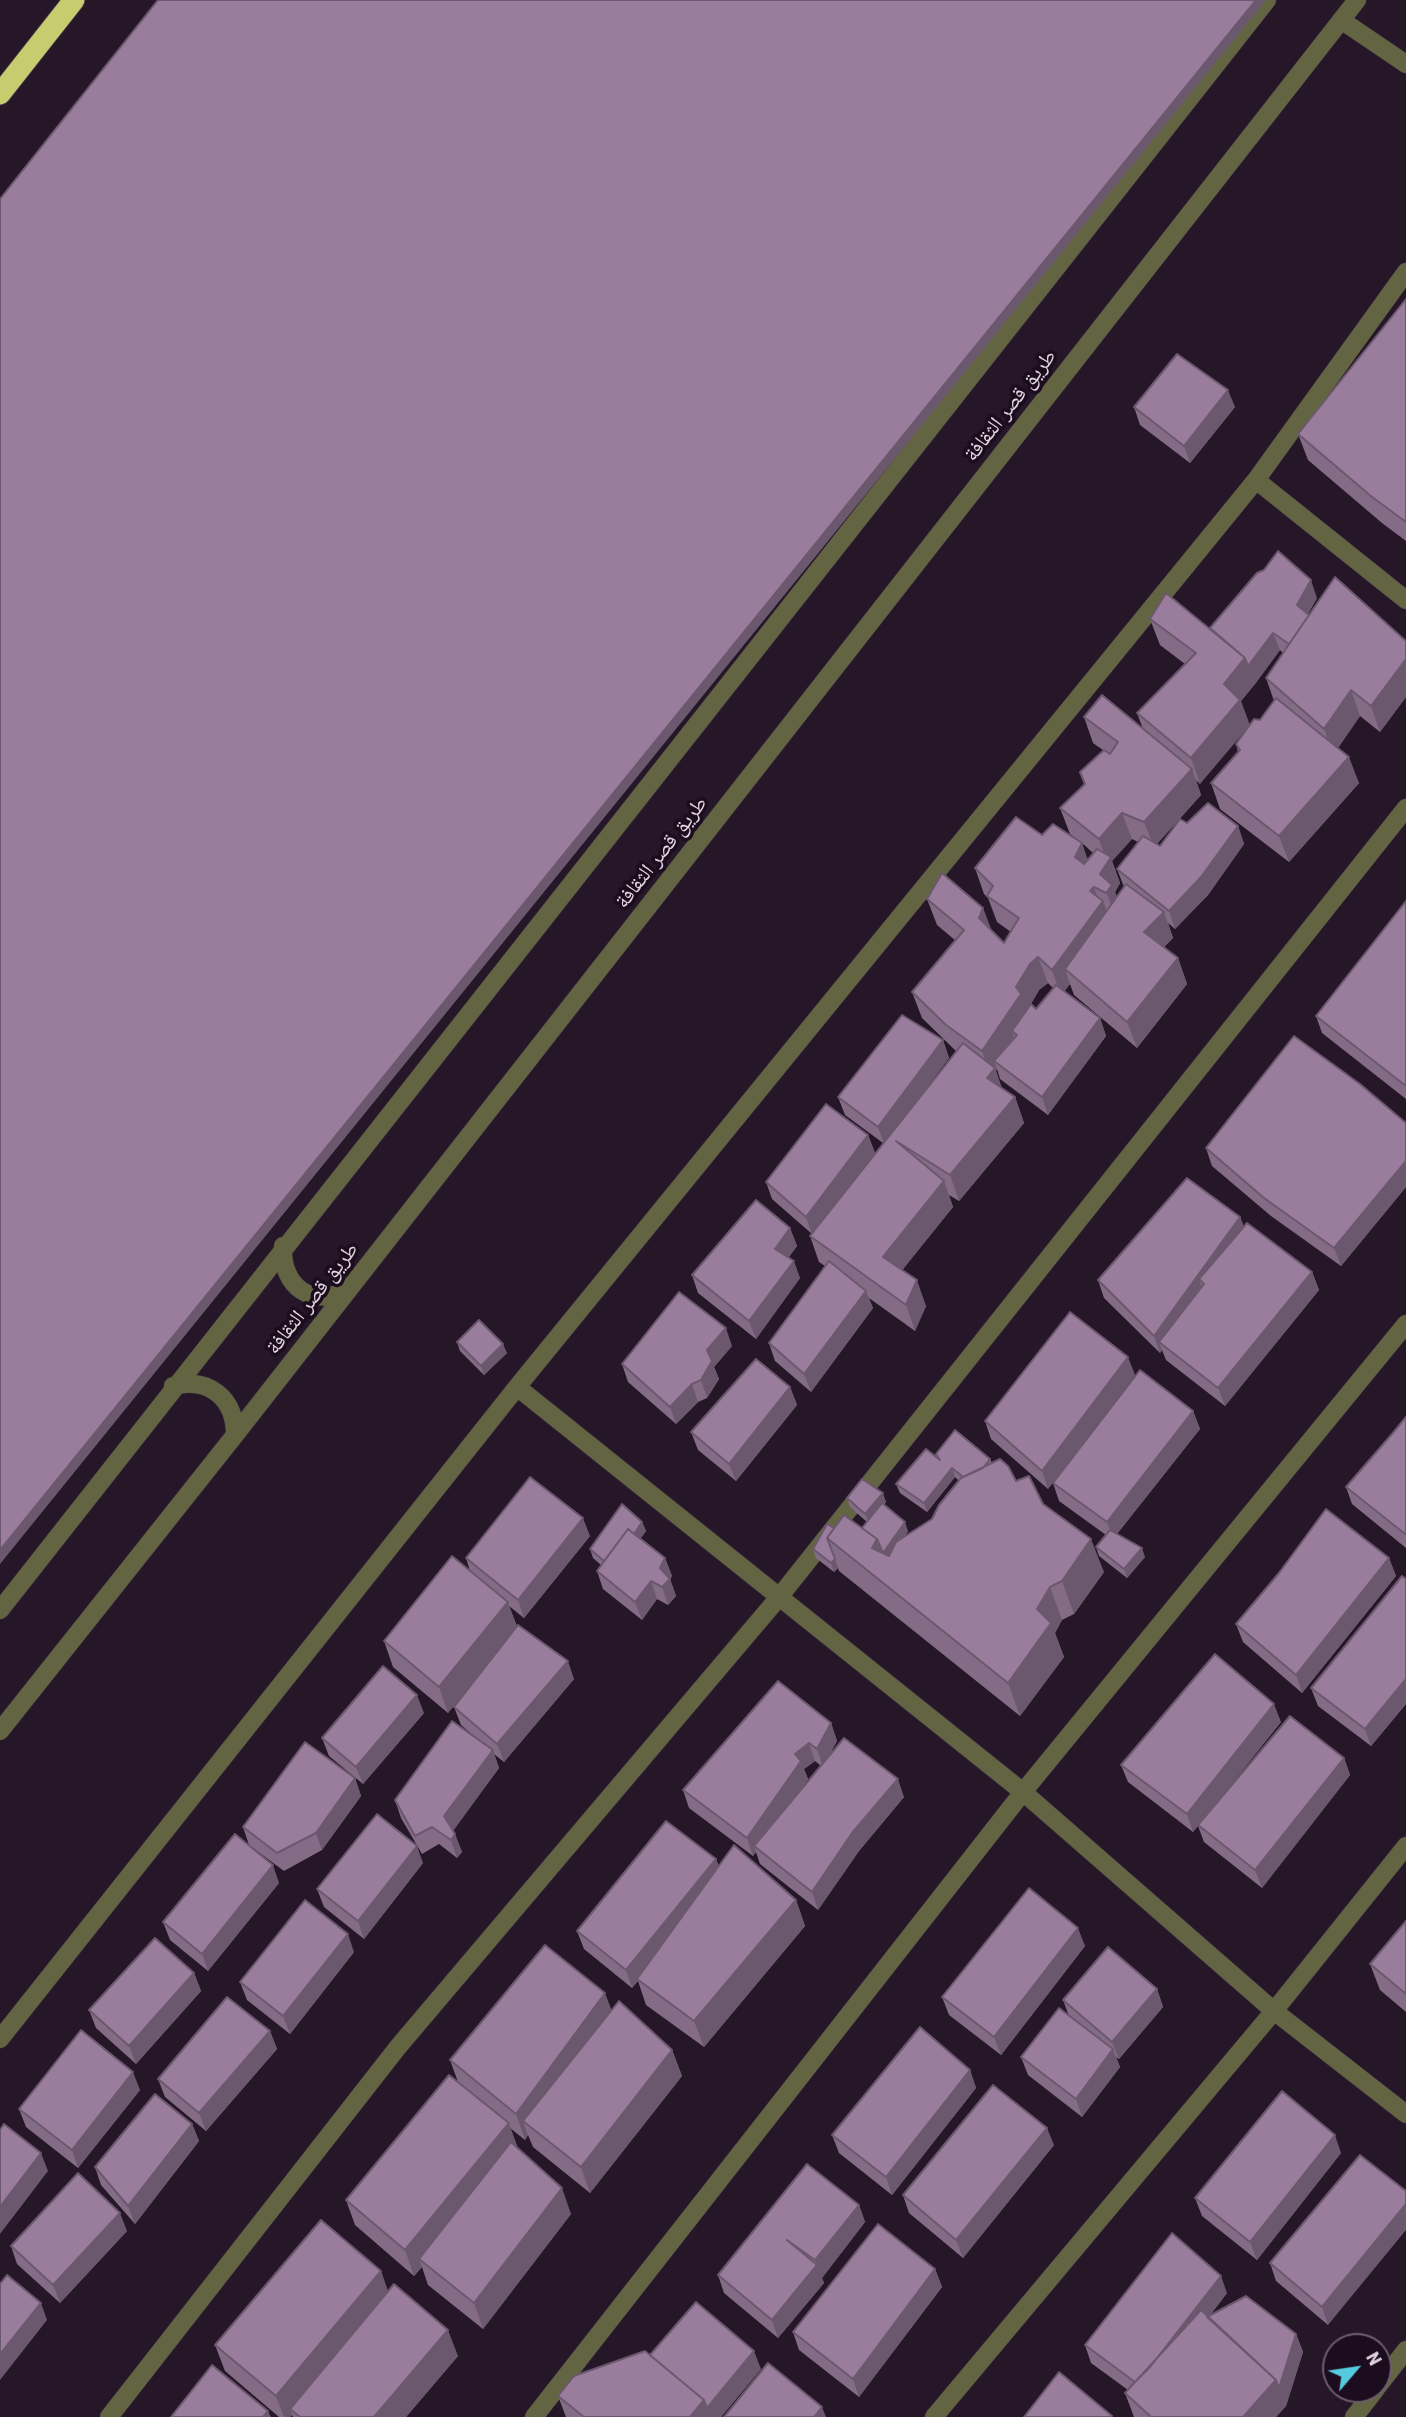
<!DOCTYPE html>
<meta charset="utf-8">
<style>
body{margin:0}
#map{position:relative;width:1406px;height:2417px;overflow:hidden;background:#251628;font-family:"Roboto Condensed",sans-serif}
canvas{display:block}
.north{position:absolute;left:1322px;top:2333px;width:70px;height:70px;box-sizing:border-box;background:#1c0d1e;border:2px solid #6b5d6c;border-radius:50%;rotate:61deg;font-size:19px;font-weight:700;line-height:28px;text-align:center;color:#e1d6e2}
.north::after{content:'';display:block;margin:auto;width:24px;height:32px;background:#55cadf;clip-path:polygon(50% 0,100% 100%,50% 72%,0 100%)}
</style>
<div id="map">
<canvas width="1406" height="2417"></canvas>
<div class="north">N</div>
</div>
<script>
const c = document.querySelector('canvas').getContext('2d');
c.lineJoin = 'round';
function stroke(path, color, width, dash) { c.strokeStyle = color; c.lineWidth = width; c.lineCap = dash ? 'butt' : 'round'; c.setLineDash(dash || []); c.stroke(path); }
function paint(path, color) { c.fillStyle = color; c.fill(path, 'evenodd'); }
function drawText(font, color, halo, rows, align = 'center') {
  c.font = font + ' "Roboto Condensed","Noto Naskh Arabic",sans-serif'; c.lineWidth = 7; c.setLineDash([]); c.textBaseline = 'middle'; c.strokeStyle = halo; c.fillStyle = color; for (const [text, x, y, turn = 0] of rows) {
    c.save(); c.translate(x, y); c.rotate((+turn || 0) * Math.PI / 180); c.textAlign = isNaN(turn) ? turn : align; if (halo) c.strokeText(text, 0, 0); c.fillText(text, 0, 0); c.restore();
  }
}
const minor = new Path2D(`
 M1341,20l65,44
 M1256,480l150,120
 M283,1246c-2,41 29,63 66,43
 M173,1386c36,-9 62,12 62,49
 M517,1387l506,405 251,219 132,103
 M0,1610l1267,-1610
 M0,1731l235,-296 1122,-1435
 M0,2039l517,-652 739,-907 150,-208
 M1378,2386l28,-36
 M109,2417l289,-370 382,-451 626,-788
 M534,2417l489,-625 383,-468
 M934,2417l340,-406 132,-165
 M1354,2417l22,-28`);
const highway = new Path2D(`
 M0,94l74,-94`);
const wall = new Path2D(`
 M1406,299v242l-24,-18 -74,-63 -10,-26z
 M1134,407h101l-45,56 -50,-38z
 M1317,598l-9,16 98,27v56l-26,35 -20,-16 -22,32 21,35 -70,79 -69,-53 -9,-26 27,-31 -2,-8 24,-24 14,-19 -8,-23 17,-25 -3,-3 -25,34 -14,17 -41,83 -4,-4 5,15 -44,49 3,2 27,-23 51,3 6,18 -36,51 -33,34 -7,-6 5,15 -9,9 14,11 9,26 -50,64 -63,-53 -4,-11 -6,7 36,27 6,18 -58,79 -48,-36 -3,-10 -1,2 6,18 13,8 9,26 -65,78 -10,-6 4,12 -51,63 24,36 -11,25 -46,-33 4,10 -62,84 -36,-31 -6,-18 56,-77 -6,-4 -9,-26 2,-2 -40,-35 -6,-17 102,-47 7,18 -26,33 34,-43 -38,-28 -7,-18 105,-57 6,18 -28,37 35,-44 -34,-33 -10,-26 44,-51 -19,-16 -10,-26 56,9 8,22 13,13 7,-11 -14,-10 -9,-24 -4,-4 -9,-26 67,-33 40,8 -12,-9 -10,-26 24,-24 -4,-12 23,-22 -10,-7 -9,-26 59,12 -6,-16 48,-49 -25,-19 -10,-26 61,11zM1132,839l6,3 -21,27 7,18 -7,10 -2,-5 5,-9 -8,-22zM1082,843l11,10 -6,7zM1048,983l5,5 -17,21 -5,-5 8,-14z
 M1406,901v198l-84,-66 -6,-17z
 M1406,1123v64l-65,79 -70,-50 -59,-50 -6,-18z
 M1240,1217l4,10 68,45 7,18 -94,116 -59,-46 -4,-10 -2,3 -56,-55 -6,-18z
 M790,1228l7,18 -8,11 11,21 -44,61 -58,-46 -6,-18z
 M457,1342l50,11 -23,22 -24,-24z
 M732,1346l-18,21 5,12 -12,19 -9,4 -22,22 -48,-42 -6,-18z
 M1135,1375l-87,114 -57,-50 -6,-18z
 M790,1387l7,18 -61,76 -38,-31 -7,-18z
 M1193,1411l7,18 -83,105 28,23 -18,21 -28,-22 -3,-9 10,-12 -47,-34 -6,-18z
 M1406,1417v131l-54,-44 -6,-17 46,-53z
 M936,1454l54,5 2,4 51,41 61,68 -30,42 -12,6 -7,13 9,24 -44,59 -181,-145 -1,-3 -4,4 -18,-14 -3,-9 21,-21h28l5,-6 -17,-15 -3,-9 39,4 -2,3 24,26 -4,7 28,-19 27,-38 -4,-4 -28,35 -27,-19 -4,-9 41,-27z
 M642,1522l4,9 -6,8 25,19 7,18 -2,3 6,17 -8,9 -11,-6 -15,21 -39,-31 -6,-18 4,-6 -8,-7 -3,-9z
 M590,1536l-66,82 -15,-12 8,20 57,53 -70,83 -10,-8 5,14 -46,62 9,22 -5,6 -18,-14 -17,10 -21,-36 -6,-18 81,-62 -15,-13 -7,-18 28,-36 -34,42 -55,-46 -9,-26 86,-70 -4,-13z
 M1389,1558l7,18 -94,117 -59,-51 -7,-18z
 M1406,1579v125l-35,42 -53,-40 -7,-18z
 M424,1713l-61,71 -34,-28 -7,-18z
 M1281,1722l-60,75 123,-39 6,17 -88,113 -58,-46 -6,-16 -5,6 -65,-50 -7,-17z
 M831,1723l6,18 -9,16 76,40 -45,54 -41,59 -58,-46 -4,-12 -3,4 -64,-48 -6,-18zM815,1761l6,5 -25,30 12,-17 -4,-10z
 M355,1778l6,18 -39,54 -38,21 -35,-26 -6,-18z
 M716,1859l3,7 77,34 9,26 -101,121 -58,-42 -8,-24 -6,7 -48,-39 -7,-18z
 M423,1863l-59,76 -40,-32 -7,-18z
 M279,1883l-71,88 -38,-31 -7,-18z
 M1406,1921v91l-26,-22 -10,-26z
 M1085,1946l-84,109 -52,-40 -7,-18z
 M354,1952l-64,82 -43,-34 -7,-18z
 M194,1973l7,18 -65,73 -40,-36 -7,-18z
 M1157,1989l6,18 -44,52 -3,-2 4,10 -38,50 -54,-42 -7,-18 48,-41 -6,-16z
 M270,2031l7,18 -71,82 -41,-34 -7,-18z
 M672,2050l10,26 -92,117 -57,-46 -5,-12 -3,5 -15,-12 8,20 53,66 -88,115 -55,-44 -6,-18 -8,9 -59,-51 -9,-25 112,-118 -8,-22z
 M970,2070l6,18 -84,107 -53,-42 -7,-18z
 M140,2090l-62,78 -52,-41 -7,-18z
 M192,2124l7,17 -64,83 -34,-39 -6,-18z
 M1054,2145l-91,113 -54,-45 -6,-18z
 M1341,2153l-84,107 -55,-44 -7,-18z
 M1360,2155l-32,170 -52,-44 -6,-18z
 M859,2205l6,17 -43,56 2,5 -46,55 -54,-45 -6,-18z
 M127,2231l-67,72 -43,-39 -6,-18z
 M935,2269l7,18 -83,110 -60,-47 -6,-18z
 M381,2271l7,21 70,64 -52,61h-113l-1,-2 -2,2h-11l-54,-46 -10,-26z
 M1227,2293l-17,22 86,19 7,18 -17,54 -10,11h-142l-9,-24 3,-3 -37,-27 -6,-18z
 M650,2355l111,14 -40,48h-155l-8,-21z`);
const shadedWall = new Path2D(`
 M1256,0h10l-1266,1564v-14z
 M1228,390l7,17 -45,56 -6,-17z
 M1311,580l6,18 -14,24 -6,-17z
 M1273,633l7,17 -25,34 -14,17 9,24 -50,59 -9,-26 33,-74 21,-26z
 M1406,659v38l-26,35 -9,-26z
 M1351,690l9,26 -27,39 -9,-26z
 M1349,757l10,26 -70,79 -10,-26z
 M1192,769l9,26 -47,52 -10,-25z
 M1122,813l10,26 -20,22 8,22 -5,9 7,19 -6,8 -16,-45 7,-11 -8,-24z
 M1238,826l6,18 -36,51 -33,34 -6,-18z
 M1082,843l9,26 -16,-12z
 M1094,887l6,18 3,-4 10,26 -48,42 5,15 -9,12 -9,-26 38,-79z
 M983,908l10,26 -14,-16z
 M1164,912l9,26 -20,20 -9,-26z
 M1038,957l10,26 -9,7 -12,21 -10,24 -5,-4 4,11 -22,19 3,8 -1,2 8,23 -17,-16 3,-4 -8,-23 48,-87z
 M1178,958l9,26 -50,64 -10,-26z
 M1100,1018l6,18 -58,79 -6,-18z
 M943,1040l6,18 -65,86 -6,-17z
 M1015,1097l9,26 -65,78 -9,-26z
 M868,1135l7,18 -63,82 -6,-18z
 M1406,1161v26l-65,79 -7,-18z
 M944,1181l9,26 -61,76 -9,-26z
 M1240,1217l7,18 -43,49 -5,-5 5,15 -45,48 3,8 -2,3 -6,-17z
 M790,1228l7,18 -15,20 -7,-17z
 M794,1261l6,17 -44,61 -7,-18z
 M1312,1272l7,18 -94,116 -7,-18z
 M917,1280l9,26 -11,25 -9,-26z
 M866,1291l7,17 -62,84 -7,-18z
 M726,1328l6,18 -18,21 5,12 -12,19 -6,-18 6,-30z
 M503,1344l4,9 -23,22 -3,-9z
 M1128,1357l7,18 -87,114 -6,-18z
 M692,1384l6,18 -22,22 -6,-17z
 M790,1387l7,18 -61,76 -7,-17z
 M1193,1411l7,18 -87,110 -6,-17z
 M952,1468l3,9 -28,35 -3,-9z
 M883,1493l3,9 -17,21 -4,-9z
 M583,1518l7,18 -66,82 -6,-18z
 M642,1522l4,9 -32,44 -4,-9z
 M905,1522l3,9 -22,31 -3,-9z
 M877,1539l13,34 -18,-25z
 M1091,1539l13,33 -30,42 -12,-33z
 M1142,1548l3,9 -18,21 -3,-9z
 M665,1558l7,18 -2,3 6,17 -8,9 -6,-18 -2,-19z
 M1389,1558l7,18 -94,117 -6,-18z
 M835,1559l3,9 -4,4 -3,-9z
 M651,1581l6,18 -15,21 -7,-18z
 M1050,1587l12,33 -7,13 9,24 -44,59 -12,-33 29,-74z
 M508,1602l9,26 -69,85 -9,-26z
 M568,1661l6,18 -70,83 -7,-18z
 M1406,1679v25l-35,42 -6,-17z
 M417,1695l7,18 -61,71 -7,-17z
 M1274,1704l7,18 -88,110 -6,-18z
 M831,1723l6,18 -14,26 -6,-18z
 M809,1743l6,18 -11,8 4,10 -50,71 -4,-4 2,6 -3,4 -6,-18 48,-84z
 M493,1750l6,18 -48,66 -7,-18z
 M1344,1758l6,17 -88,113 -7,-18z
 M355,1778l6,18 -39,54 -6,-17z
 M898,1779l6,18 -45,54 -41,59 -6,-18 40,-59z
 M455,1834l7,18 -5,6 -6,-18z
 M417,1846l6,17 -59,76 -6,-18z
 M716,1859l6,18 -85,102 1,2 -6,7 -6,-18z
 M273,1865l6,18 -71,88 -6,-17z
 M796,1900l9,26 -101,121 -10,-26z
 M1078,1928l7,18 -84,109 -7,-18z
 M348,1934l6,18 -64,82 -7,-18z
 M194,1973l7,18 -65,73 -7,-18z
 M1157,1989l6,18 -44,52 -7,-17z
 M605,1993l10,26 -92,102 5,14 -3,5 -9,-26z
 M270,2031l7,18 -71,82 -7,-18z
 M1113,2049l7,18 -38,50 -6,-18z
 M672,2050l10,26 -92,117 -9,-26z
 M970,2070l6,18 -84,107 -6,-18z
 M133,2072l7,18 -62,78 -6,-18z
 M509,2123l9,26 -99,110 3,8 -8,9 -9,-26z
 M192,2124l7,17 -64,83 -7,-18z
 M1047,2128l7,17 -91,113 -7,-18z
 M1335,2135l6,18 -84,107 -7,-18z
 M41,2153l7,18 -48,63v-27z
 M562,2188l9,26 -88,115 -9,-26z
 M1406,2204v26l-78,95 -6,-18z
 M859,2205l6,17 -43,56 2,5 -46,55 -6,-18 45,-55 -2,-5z
 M120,2213l7,18 -67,72 -7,-18z
 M935,2269l7,18 -83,110 -6,-18z
 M381,2271l9,26 -100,112 2,6 -2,2h-6l-8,-21z
 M1221,2276l6,17 -21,28 -70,62z
 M41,2303l6,17 -47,60v-26z
 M448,2330l10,26 -52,61h-32z
 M1296,2334l7,18 -17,54 -10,11h-33z
 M754,2351l7,18 -40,48h-31l14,-17z
 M822,2407l4,10h-12z
 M268,2411l3,6h-8z`);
const building = new Path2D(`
 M158,0h1098l-1256,1550v-1351z
 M1406,299v223l-34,-25 -74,-63z
 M1177,354l51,36 -44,56 -50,-39z
 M1278,551l33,29 -14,25 12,10 -20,29 -16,-11 -25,33 -3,-8 -35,-30 47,-55 7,-3z
 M1335,577l71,64v18l-35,47 -20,-16 -27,39 -58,-51z
 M1166,593l79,65 -21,26 16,16 -49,58 -54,-45 59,-60 -46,-34z
 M1102,695l90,74 -48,53 -22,-9 -23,26 -39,-31 25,-24 -5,-12 24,-22 6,4 8,-12 -34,-25z
 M1276,698l73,59 -70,79 -68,-53 29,-33 -4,-6 18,-25 6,1z
 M1208,803l30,23 -37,51 -32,34 -52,-42 26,-33 17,10 20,-27 7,4z
 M1016,817l26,18 11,-11 29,19 -7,14 9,7 13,-15 14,8 -11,17 12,11 -6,8 -12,-6 -4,4 13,10 -51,69 -14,-13 -8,7 -14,23 5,7 -39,57 -36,-26 -34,-33 52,-62 -37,-31 15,-26 41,35 -4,10 25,25 7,-12 8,-13 -32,-22 6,-10 -18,-18z
 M1126,884l38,28 -20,20 34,26 -51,64 -62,-53z
 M1406,901v185l-90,-70z
 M1056,985l44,33 -58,79 -48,-36 23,-26 -5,-4 19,-27 5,5z
 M902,1015l41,25 -65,87 -40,-30z
 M1294,1036l66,48 46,39v38l-72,87 -70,-50 -58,-50z
 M963,1043l32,25 -8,10 28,19 -65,78 -54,-34 48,40 -61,76 34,23 -11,25 -96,-69z
 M826,1104l42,31 -62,82 -40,-35z
 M1187,1178l53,39 -86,119 -56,-56z
 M756,1200l34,28 -15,21 19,12 -45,60 -57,-46z
 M1247,1223l65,49 -94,116 -59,-46 45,-58 -5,-5z
 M829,1261l37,30 -62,83 -35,-31z
 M679,1292l47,36 -19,22 5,11 -11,19 -9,4 -22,23 -48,-43z
 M1070,1312l58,45 -86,114 -57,-50z
 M479,1320l24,24 -22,22 -24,-24z
 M756,1359l34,28 -61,77 -38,-32z
 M1140,1370l53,41 -86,111 -54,-39z
 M1406,1417v115l-1,2 -59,-47 46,-53z
 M955,1430l35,29 -7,9 -20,9 -11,-9 -28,35 -28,-19 30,-35 14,11 -4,-6z
 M1000,1459l8,7 8,15 13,-5 14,28 48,35 -29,42 -12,6 -13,22 14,14 -43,60 -181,-145 17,-23 33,24 -5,9 17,8 7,-14 36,-23 7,-14 22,-27z
 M530,1477l53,41 -65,82 -52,-42z
 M862,1479l21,14 -18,21 -18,-16z
 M882,1503l23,19 -22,31 -6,-14 -15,-11z
 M622,1504l20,18 -8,12 -6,-5 -24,32 -14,-12z
 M1326,1509l63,49 -93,117 -60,-51 43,-51z
 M827,1524l7,4 -7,10 8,21 -4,4 -18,-14z
 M628,1529l37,29 -5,10 10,11 -8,8 -11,-6 -16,21 -38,-31z
 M1110,1530l32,18 -18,21 -28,-22z
 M452,1556l56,46 -69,85 -55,-46z
 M1402,1576l4,3v100l-41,50 -54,-41z
 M518,1625l50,36 -71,83 -43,-37z
 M1215,1654l59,50 -87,110 -66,-49z
 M383,1666l34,29 -61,72 -34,-29z
 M778,1681l53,42 -14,26 -8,-6 -14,11 6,7 -54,77 -64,-48z
 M1290,1716l54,42 -89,112 -57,-45z
 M452,1721l41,29 -49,66 11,18 -4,6 -19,-13 -17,9 -20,-36z
 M844,1738l54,41 -46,54 -40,59 -58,-46z
 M305,1742l50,36 -39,55 -39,20 -34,-26z
 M377,1814l40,32 -59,75 -41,-32z
 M666,1821l50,38 -90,111 -49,-39z
 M235,1834l38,31 -71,89 -39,-32z
 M734,1845l62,55 -102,121 -57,-42z
 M1029,1888l49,40 -84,109 -52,-40z
 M305,1900l43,34 -65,82 -43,-34z
 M1406,1921v73l-36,-30z
 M155,1938l39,35 -65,73 -40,-36z
 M545,1945l60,48 -89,121 -66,-54z
 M1108,1947l49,42 -45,53 -49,-42z
 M227,1997l43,34 -71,82 -41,-34z
 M619,2001l53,49 -91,117 -58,-46z
 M1059,2008l54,41 -37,50 -55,-42z
 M920,2027l50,43 -84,107 -54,-42z
 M81,2030l52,42 -61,78 -53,-41z
 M449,2075l60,48 -104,127 -59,-50z
 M993,2085l54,43 -91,112 -53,-45z
 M1282,2091l53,44 -85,107 -55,-44z
 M155,2094l37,30 -64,82 -33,-39z
 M4,2124l37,29 -41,54v-77z
 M511,2142l51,46 -88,115 -55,-44z
 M1360,2155l46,36v13l-84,103 -52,-44z
 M807,2164l52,41 -44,55 -28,-20 30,25 -45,55 -54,-45z
 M78,2173l42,40 -67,72 -42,-39z
 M321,2220l60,51 -105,125 -61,-51z
 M878,2224l57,45 -82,110 -60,-47z
 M1172,2233l49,43 -71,91 -15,15 -50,-37z
 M7,2275l34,28 -41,51v-70z
 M394,2284l54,46 -74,87h-74l-10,-8z
 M1246,2296l50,38 -17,54 -3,-8 -69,-63z
 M696,2302l58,49 -47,57 -3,-8 -54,-45z
 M1201,2310l75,70 -33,37h-92l-26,-24z
 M645,2351l59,49 -14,17h-106l-26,-21 16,-20z
 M768,2363l54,44 -8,10h-90z
 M212,2365l56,46 -5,6h-92z
 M1059,2372l53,44 -1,1h-87z`);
const streetNames = [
 ["طريق قصر الثقافة",1011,406,-52],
 ["طريق قصر الثقافة",662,853,-52],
 ["طريق قصر الثقافة",313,1299,-52]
];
stroke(minor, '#3f3142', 19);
stroke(highway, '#3f3142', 23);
stroke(minor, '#636542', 18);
stroke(highway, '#c7cc6f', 21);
paint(wall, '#846c87');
paint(shadedWall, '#6c586e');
paint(building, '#9a7d9d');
stroke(building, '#6c586e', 2);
drawText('21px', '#e1d6e2', '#1c0d1e', streetNames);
</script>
